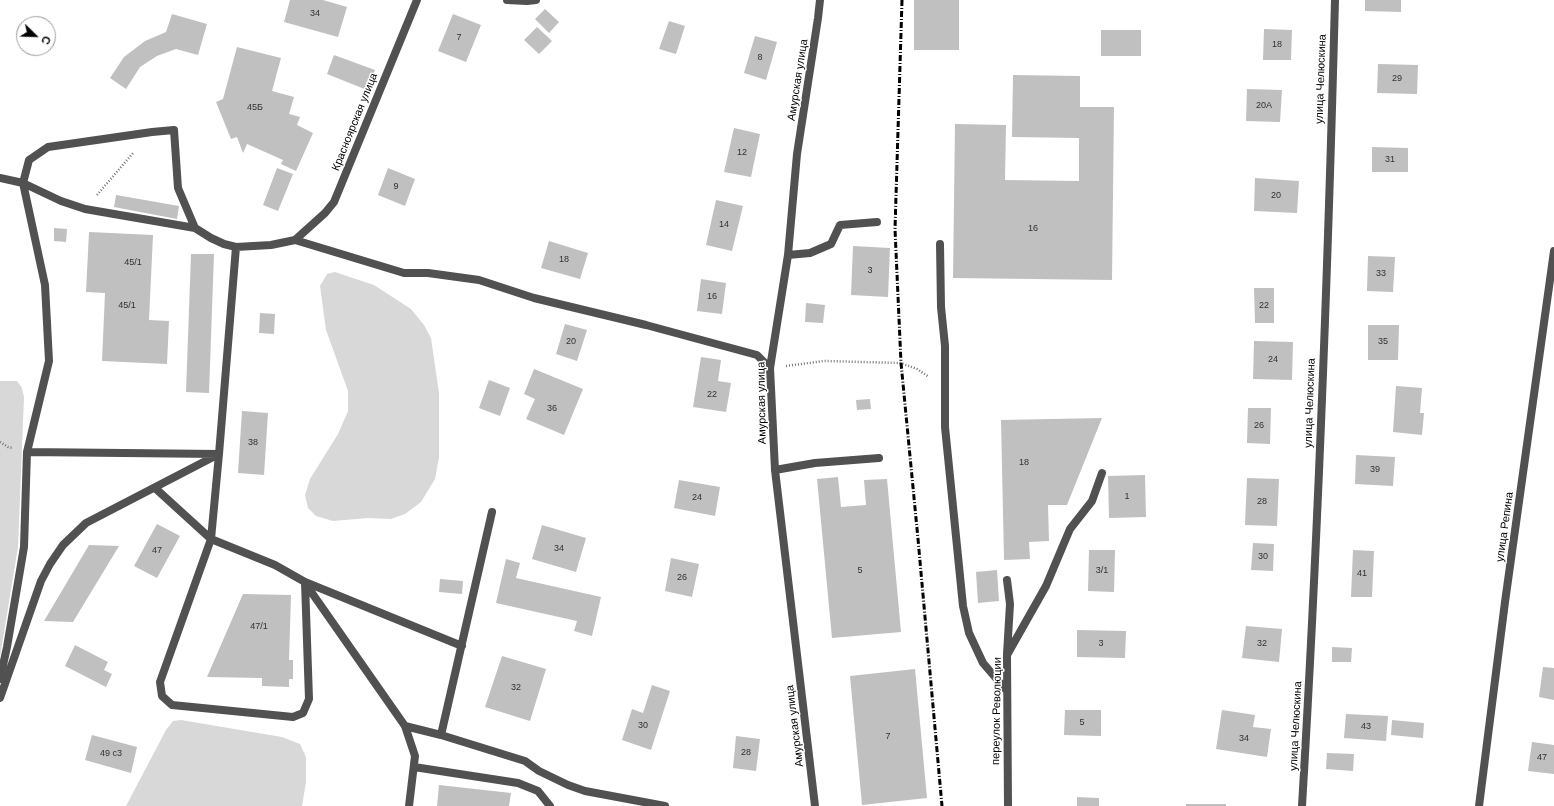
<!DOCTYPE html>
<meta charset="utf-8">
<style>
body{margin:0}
#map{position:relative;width:1554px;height:806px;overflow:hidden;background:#fff;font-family:Arial,sans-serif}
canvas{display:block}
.north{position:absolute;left:16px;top:16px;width:40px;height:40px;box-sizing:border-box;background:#fff;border:1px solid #999;border-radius:50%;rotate:113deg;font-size:11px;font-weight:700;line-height:16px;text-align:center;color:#000}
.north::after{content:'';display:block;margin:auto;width:14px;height:18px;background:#000;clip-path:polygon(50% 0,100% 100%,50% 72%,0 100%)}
</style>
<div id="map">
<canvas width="1554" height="806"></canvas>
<div class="north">С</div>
</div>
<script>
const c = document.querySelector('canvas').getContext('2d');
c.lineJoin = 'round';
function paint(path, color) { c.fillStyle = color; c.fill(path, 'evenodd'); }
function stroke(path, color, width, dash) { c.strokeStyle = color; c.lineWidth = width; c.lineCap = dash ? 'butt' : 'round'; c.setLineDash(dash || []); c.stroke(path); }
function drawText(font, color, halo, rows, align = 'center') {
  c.font = font + ' Arial,sans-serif'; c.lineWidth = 3; c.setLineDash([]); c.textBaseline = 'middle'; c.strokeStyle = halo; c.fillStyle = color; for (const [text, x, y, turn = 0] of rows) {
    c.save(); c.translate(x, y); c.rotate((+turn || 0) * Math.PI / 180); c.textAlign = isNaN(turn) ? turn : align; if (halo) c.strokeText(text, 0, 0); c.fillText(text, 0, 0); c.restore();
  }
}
const green = new Path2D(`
 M335,272l39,13 37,24 13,16 7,13 8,55v65l-4,21 -14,23 -16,12 -14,5 -23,-1 -35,3 -17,-5 -8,-8 -3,-13 5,-16 28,-45 10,-23v-20l-22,-61 -6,-44 7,-12z
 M0,381h17l5,7 2,9 -6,150 -18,110z
 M181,720l101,17 18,7 6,13v25l-4,24h-176l40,-76 7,-9z`);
const building = new Path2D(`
 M290,0h33l24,7 -9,30 -54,-15z
 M914,0h45v50h-45z
 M1365,0h36v12l-36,-1z
 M545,9l14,13 -10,11 -14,-14z
 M172,14l35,10 -9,31 -22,-6 -19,7 -17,11 -14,22 -16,-11 14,-21 21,-16 21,-9z
 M453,14l28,11 -15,37 -28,-11z
 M669,21l16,5 -9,28 -17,-5z
 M537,27l15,14 -13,13 -15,-14z
 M1264,29l28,1 -1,30h-28z
 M1101,30h40v26h-40z
 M755,36l22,6 -11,38 -22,-7z
 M237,47l44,11 -9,33 22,6 -5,17 11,3 -3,8 16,8 -17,38 -15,-7 2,-4 -36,-16 -4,9 -6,-16 -6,2 -15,-37 7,-3z
 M334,55l41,15 -8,20 -40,-16z
 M1378,64l40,1 -1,29 -40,-1z
 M1013,75l67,1v31h34l-2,173 -159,-2 2,-154 51,1 -1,55 74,1v-43l-67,-1z
 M1247,89l35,1 -2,32 -34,-1z
 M734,128l26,6 -9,43 -27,-5z
 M1372,147l36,1v24h-36z
 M277,168l16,6 -15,37 -15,-6z
 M388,168l27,11 -10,27 -27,-11z
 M1255,178l44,3 -2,32 -43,-2z
 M116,195l63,11 -2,13 -63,-12z
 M716,200l27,6 -11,45 -26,-6z
 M54,228l13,1 -1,13 -12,-1z
 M89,232l64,3 -4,85 20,1 -2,43 -65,-3 3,-68 -19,-1z
 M549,241l39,12 -8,26 -39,-11z
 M853,246l37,2 -2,49 -37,-2z
 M191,254h23l-5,139 -23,-1z
 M1368,256l27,1 -2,35 -26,-1z
 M701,279l25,4 -4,31 -25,-3z
 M1254,288h20v35h-19z
 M806,303l19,2 -2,18 -18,-1z
 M260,313l15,1 -1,20 -15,-1z
 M565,324l22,6 -10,31 -21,-7z
 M1368,325h31l-1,35h-30z
 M1254,341l39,1 -1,38 -39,-1z
 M701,357l20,3 -3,21 13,2 -5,29 -33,-5z
 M534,369l49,20 -19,46 -38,-16 9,-20 -11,-5z
 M489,380l21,8 -10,28 -21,-8z
 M1396,386l26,2 -2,25h4l-2,22 -29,-3z
 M870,399l1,10 -14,1 -1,-10z
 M1248,408h23l-1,36 -23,-1z
 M242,411l26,2 -4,62 -26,-2z
 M1102,418l-35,87h-19l1,36 -20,1 1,17 -26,1 -3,-140z
 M1356,455l39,2 -2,29 -38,-2z
 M1145,475l1,42 -37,1 -1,-42z
 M838,477l3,30 25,-2 -2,-25 23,-1 14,153 -69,6 -15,-159z
 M1247,478l32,1 -2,47 -32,-1z
 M679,480l41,7 -5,29 -41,-8z
 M157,524l23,12 -23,42 -23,-12z
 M542,525l44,13 -10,34 -44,-13z
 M1253,543l21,1 -1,27 -22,-1z
 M89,545l30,1 -46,76 -29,-1z
 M1089,550h26l-1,42 -26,-1z
 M1353,550l21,1 -2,46h-21z
 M671,558l28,6 -7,33 -27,-6z
 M506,559l14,4 -4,15 85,19 -9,39 -18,-5 3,-10 -81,-18z
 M997,570l2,31 -21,2 -2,-31z
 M440,579l23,2 -1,13 -23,-2z
 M243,594l48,1 -2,65h4v19h-4v8l-27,-1v-8l-55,-1z
 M1246,626l36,3 -3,33 -37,-4z
 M1077,630l49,1 -1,27 -48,-1z
 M75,645l33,17 -4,8 8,4 -6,13 -41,-21z
 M1332,647l20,1 -1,14h-19z
 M502,656l44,13 -16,52 -45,-14z
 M1543,667l11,1v32l-15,-3z
 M915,669l12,129 -65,7 -12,-129z
 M652,685l18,6 -19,59 -29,-10 10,-31 11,4z
 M1065,710h36v26l-37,-1z
 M1222,710l33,5 -2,12 18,2 -4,28 -51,-8z
 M1346,714l42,2 -2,25 -42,-3z
 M1392,720l32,3 -1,15 -32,-3z
 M92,735l45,12 -6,26 -46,-13z
 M736,736l24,3 -4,32 -23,-3z
 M1532,742l22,3v29l-26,-3z
 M1327,753l27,1 -1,17 -27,-2z
 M439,785l72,8 -2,13h-72z
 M1077,797l22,1v8h-22z
 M1186,804h40v2h-40z`);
const path = new Path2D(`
 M97,195l37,-43
 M786,366l38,-5 77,2 16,6 12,8
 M0,442l8,5 5,1`);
const lane = new Path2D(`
 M507,0l20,1 9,-1
 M0,178l23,5 22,102 4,76 -22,91 -3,95 -17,100 -7,32
 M195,228l-17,-40 -4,-58 -22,2 -104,15 -19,13 -6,23 38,18 24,8 110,19 16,10 13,6 12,3 35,-2 24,-5 109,33h24l51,7 55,18 112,27 111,30 13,13
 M295,240l30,-27 9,-11 83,-202
 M940,244l1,63 4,39v81l18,179 6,27 14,30 24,28
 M788,255l22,-2 21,-9 9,-19 37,-3
 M27,452l192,2 -8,85 64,26 30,17 157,64
 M775,470l40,-7 64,-5
 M155,488l56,51 -51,143 2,14 10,9 121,12 10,-4 6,-14 -4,-117
 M1007,580l3,24 -3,50
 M305,583l100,143 36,9 84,26 14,10 29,14 17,6 80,15
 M0,698l41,-117 9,-17 13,-19 23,-22 133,-69 17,-207
 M405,726l10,30 -6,50
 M441,735l51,-223
 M414,767l104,16 20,8 12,15
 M815,806l-40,-336 -5,-102 18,-113 9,-101 21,-136 2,-18
 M1008,806l-1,-151 39,-69 24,-57 22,-28 10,-28`);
const street = new Path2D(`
 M1302,806c16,-268 26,-537 33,-806
 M1479,806l26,-204 49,-351`);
const rail = new Path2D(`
 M902,0l-7,229 6,134 17,176 24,267`);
const numberNames = [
 ["34",315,14],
 ["7",459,38],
 ["18",1277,45],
 ["8",760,58],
 ["29",1397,79],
 ["20А",1264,106],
 ["45Б",255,108],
 ["12",742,153],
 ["31",1390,160],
 ["9",396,187],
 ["20",1276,196],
 ["14",724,225],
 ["16",1033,229],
 ["18",564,260],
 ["45/1",133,263],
 ["3",870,271],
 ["33",1381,274],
 ["16",712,297],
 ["45/1",127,306],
 ["22",1264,306],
 ["20",571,342],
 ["35",1383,342],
 ["24",1273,360],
 ["22",712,395],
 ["36",552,409],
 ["26",1259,426],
 ["38",253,443],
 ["18",1024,463],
 ["39",1375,470],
 ["1",1127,497],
 ["24",697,498],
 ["28",1262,502],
 ["34",559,549],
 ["47",157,551],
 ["30",1263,557],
 ["5",860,571],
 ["3/1",1102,571],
 ["41",1362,574],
 ["26",682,578],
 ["47/1",259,627],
 ["3",1101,644],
 ["32",1262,644],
 ["32",516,688],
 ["5",1082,723],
 ["30",643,726],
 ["43",1366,727],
 ["7",888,737],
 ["34",1244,739],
 ["28",746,753],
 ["49 с3",111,754],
 ["47",1542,758]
];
const streetNames = [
 ["улица Челюскина",1321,79,-88],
 ["Амурская улица",798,80,-81],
 ["Красноярская улица",355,122,-68],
 ["Амурская улица",762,403,-91],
 ["улица Челюскина",1310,403,-88],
 ["улица Репина",1505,527,-82],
 ["переулок Революции",997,711,-89],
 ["Амурская улица",795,726,-97],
 ["улица Челюскина",1296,726,-87]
];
paint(green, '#d8d8d8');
paint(building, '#c0c0c0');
stroke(path, '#737373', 2.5, [1, 2]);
stroke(lane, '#515151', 8);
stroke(street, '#515151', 8);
stroke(rail, '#000', 3, [6, 2, 1, 2]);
drawText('9px', '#303030', null, numberNames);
drawText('11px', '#000', '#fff', streetNames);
</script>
